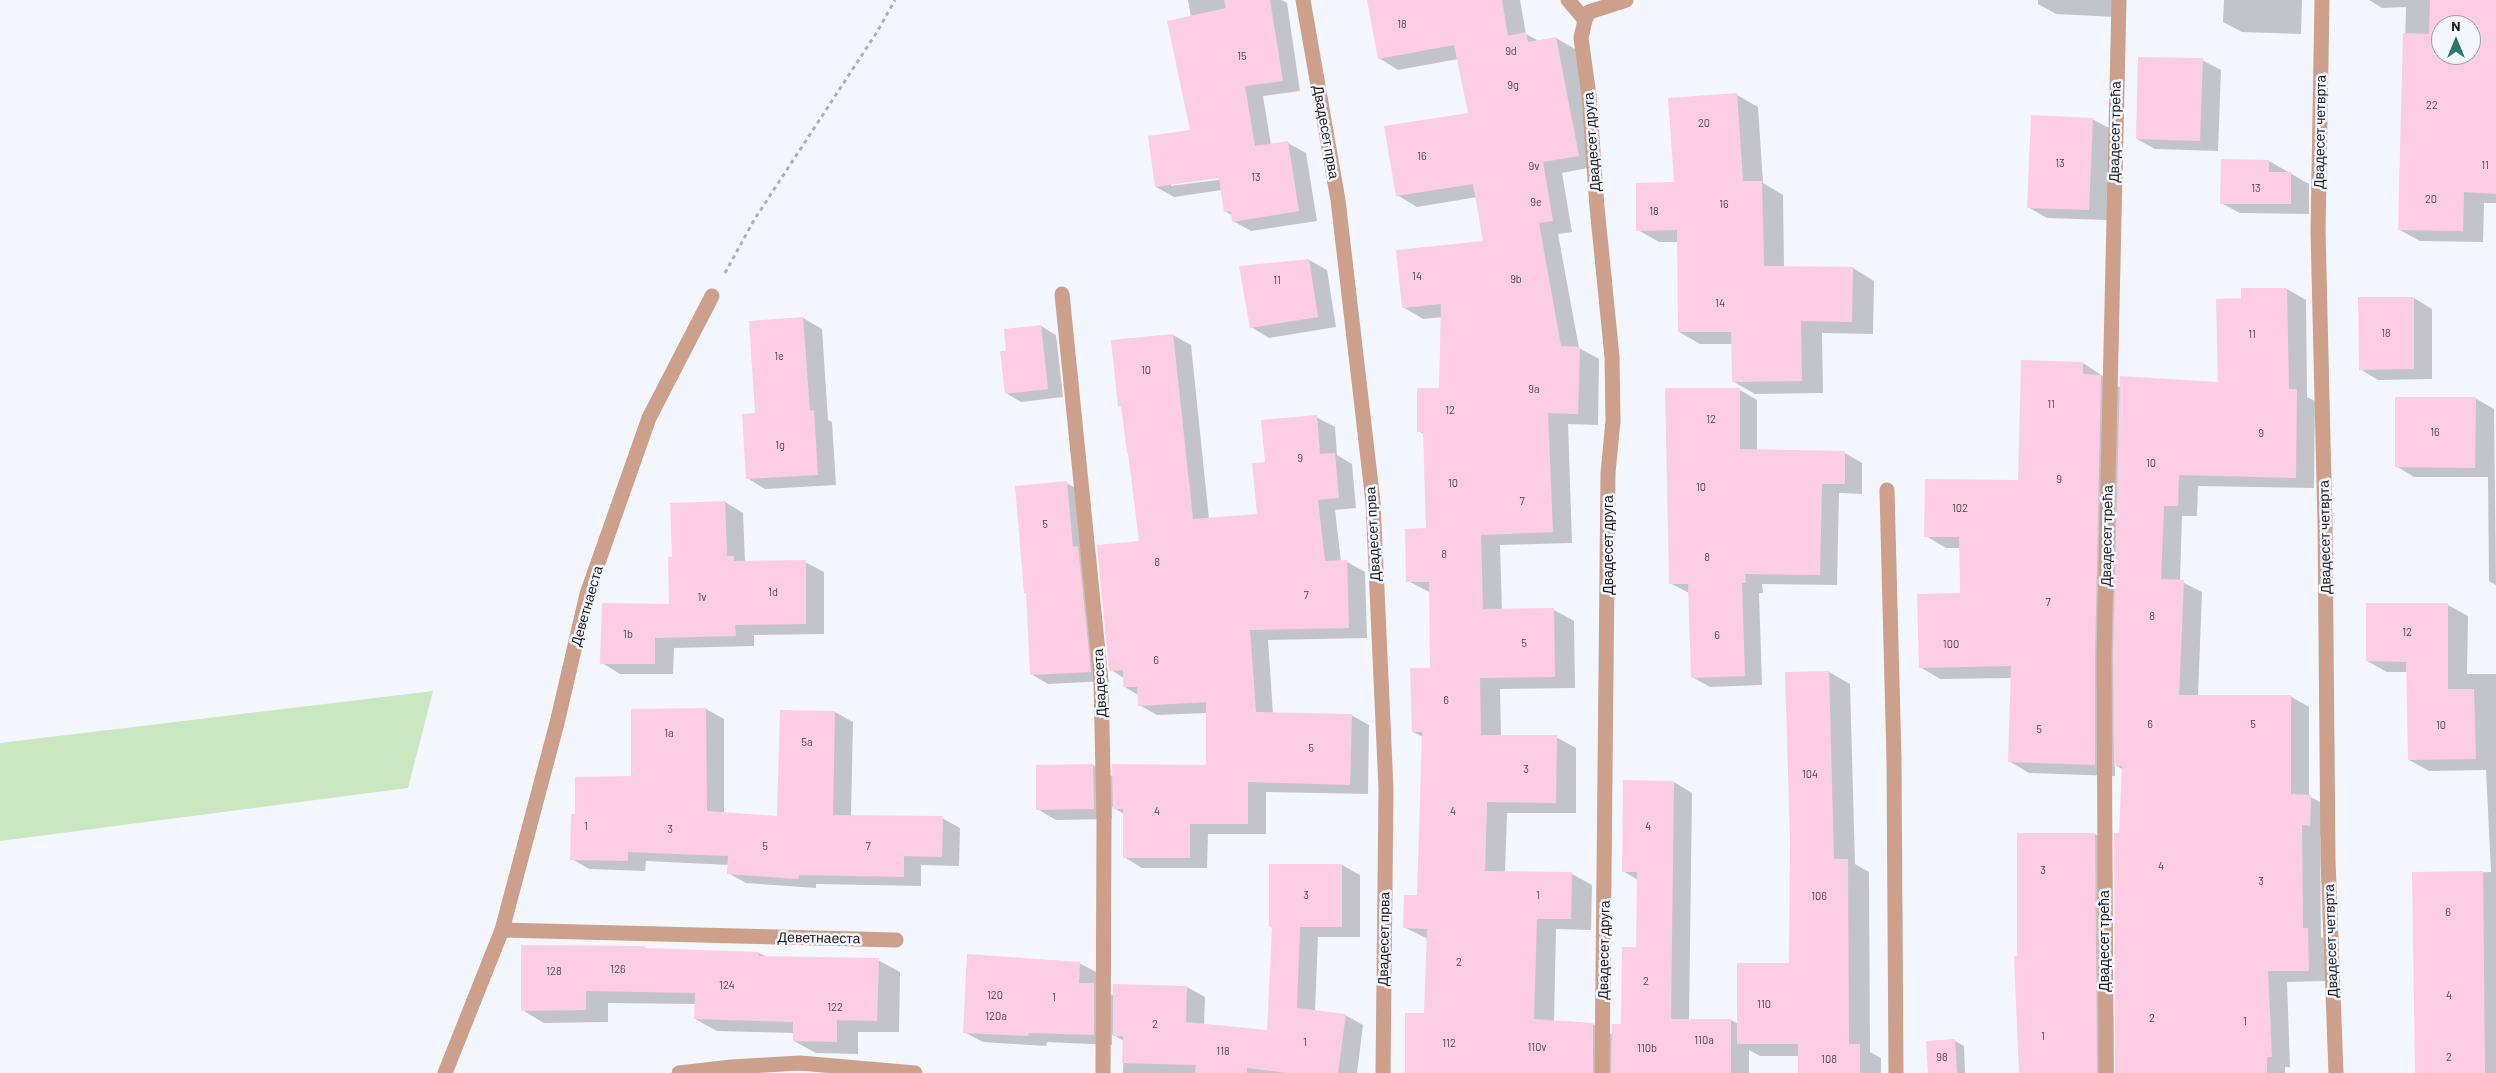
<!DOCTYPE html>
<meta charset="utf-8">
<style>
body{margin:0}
#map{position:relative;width:2496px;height:1073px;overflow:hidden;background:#f4f6fd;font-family:Barlow,sans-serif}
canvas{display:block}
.north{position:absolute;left:2431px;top:15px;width:50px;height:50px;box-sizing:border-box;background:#f4f6fd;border:1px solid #9c9ea4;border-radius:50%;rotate:0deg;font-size:14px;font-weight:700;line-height:20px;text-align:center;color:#191a1e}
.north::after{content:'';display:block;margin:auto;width:18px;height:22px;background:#2e756c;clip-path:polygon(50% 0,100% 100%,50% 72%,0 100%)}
</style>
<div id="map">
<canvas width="2496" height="1073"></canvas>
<div class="north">N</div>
</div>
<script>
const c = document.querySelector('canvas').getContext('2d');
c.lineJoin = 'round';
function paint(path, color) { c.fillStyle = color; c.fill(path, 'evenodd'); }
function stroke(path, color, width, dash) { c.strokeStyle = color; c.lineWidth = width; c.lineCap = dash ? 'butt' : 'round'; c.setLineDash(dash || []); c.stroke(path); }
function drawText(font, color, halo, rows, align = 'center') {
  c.font = font + ' Barlow,sans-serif'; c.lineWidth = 5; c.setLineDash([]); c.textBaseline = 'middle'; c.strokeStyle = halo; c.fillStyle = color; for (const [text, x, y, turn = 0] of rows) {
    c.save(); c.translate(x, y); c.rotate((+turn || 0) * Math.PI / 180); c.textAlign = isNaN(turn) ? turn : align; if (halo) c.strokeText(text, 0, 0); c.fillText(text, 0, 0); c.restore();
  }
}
const green = new Path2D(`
 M433,691l-25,97 -408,53v-98z`);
const shadow = new Path2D(`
 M1188,0h94l5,3 13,88 -37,5 8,49 17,-2 18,10 11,68 -66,10 -18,-10v-5l-8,-5 -3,-21 -48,7 -18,-10 36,-56 -1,-114zM1225,176v3l-54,7v-2z
 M1368,0h152l6,34 13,7 17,-3 19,11 23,117 -36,7 10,59 -14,2 21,114 20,11 -1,66 -30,-1 4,119 -72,2 2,65h52l20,11 1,67 -75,1 1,47 55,1 20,11v65h-69l-2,59 67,2 20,11 -1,45 -35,-1 -2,93 39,2 20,11 9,-10 15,-77 1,-68 -15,-9 51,-89 18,11 -3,227h42l7,4 53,-60 38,-292 21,12 5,180 14,8 1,180 11,6v15h-82v-17h-39l-11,-6v23h-342l18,-59 3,-75 -24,-12 14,-30 5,-160 -10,-5 19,-63 -1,-76 -23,-12 20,-52 -3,-94 -6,-4 21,-41 2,-73 -19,2 -20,-12 81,-65 -7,-45 -60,10 -20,-12 73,-81 -12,-55 -60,11 -19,-12z
 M2038,0h79l-1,17 -60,-3 -18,-10z
 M2224,0h78l-1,34 -59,-2 -19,-10z
 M2369,0h127v203h-12l-1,39 -63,-1 -20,-11 6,-223 -24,1zM2441,25h30v30h-30z
 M2202,60l19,10 -3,81 -63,-2 -18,-10z
 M1737,95l21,12 5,76 20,12 1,72 69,1 21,13 -1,53 -51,-1 1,60 -68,1 -21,-12 -1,-38h-33l-21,-12 -1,-90h-19l-21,-12 37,-46z
 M2092,119l19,10 -4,91 -60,-2 -19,-11z
 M2222,161h47l40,23v30l-69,-1 -19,-10z
 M1309,260l18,10 9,57 -67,11 -18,-11z
 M2287,289l19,11 1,97 8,4 -1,87 -116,-2 -1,30h-15l-2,65 22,11 -4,104h92l19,11v89l20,11 -1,29h-8l1,101 5,3 1,41 -40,1 3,85h-5v6h-168l7,-303 -9,-5v11l-86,-3 -20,-12 3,-83 -72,1 -20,-12 42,-72 -2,-47h-14l-20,-12 93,-55 64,-118 38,25 98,-5 23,-84z
 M2414,298l18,11v70l-54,1 -18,-11z
 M803,318l19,11 6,91 4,2 4,63 -71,4 -18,-11 9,-63 -6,-93z
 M1041,326l15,9 7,62 -42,5 -15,-9 1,-41z
 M1173,335l18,10 18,174 49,-4 8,-52 50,-46 19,10 2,28 15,9 4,44 -21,2 6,52h6l18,10 2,66 -99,2 5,74 78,1 18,10 -1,69 -102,-2v42h-58l-1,34h-65l-18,-11v-43l-12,-7v12l-56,1 -19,-11v-43l56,-1 21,12 93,-11v-53l-50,2 -18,-10 -1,-10 -13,-8 -1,-9 -13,-8 30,-128 -19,-135 -2,-1z
 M1740,390l17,10v51l88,2 17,10v31l-23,-1 -2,92 -75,-1 1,9h-4l3,92 -52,2 -18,-10 -3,-84 -19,-10z
 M2475,398l19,11 2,176 -7,-4 -1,-104h-74l-18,-11z
 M1066,483l18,9 23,189 -59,3 -17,-10z
 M725,502l18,11 2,49h60l19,10v62l-70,1v11l-80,2 -1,26h-53l-18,-11 68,-58 3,-47z
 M2448,605l20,11 -1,58h29v399h-80l-3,-199 78,-2 -5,-102 -57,1 -20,-11 -1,-88h-21l-20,-11z
 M706,709l18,10v94l54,4 3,-106 54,1 18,10 -2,94 91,2 18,10 -1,38 -38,-1v21l-105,-2v4l-70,-5 -18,-10 1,-8 -83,-4 -1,10 -56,-2 -17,-10 5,-44 55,-38v-67z
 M2018,834h77l17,10 2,229h-95z
 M1342,865l18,10v62h-42l-3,74 30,4 18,10 -6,48h-234l1,-32 -12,-7v11l-65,-3 -1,4 -63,-4 -19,-10 115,-69 19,10 -1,13 17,10 73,-9 18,10 -1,28 64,6 5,-103 -3,-1z
 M644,947l4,3 111,3 8,4 111,3 22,12 -1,60h-41v22l-42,-1 -22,-12v-8l-77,-2 -22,-12 1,-15 -88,-1v19l-64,1 -22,-13z
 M1955,1041l9,5 1,27h-36z`);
const building = new Path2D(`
 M1224,0h46l13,81 -38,5 10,60 33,-5 11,70 -67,11 -1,-11 -7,1 -5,-34 -64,9 -7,-51 42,-6 -23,-109 59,-13z
 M1367,0h135l6,36 18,-4 2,10 28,-5 23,119 -36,6 10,59 -14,2 22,123 19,1 -2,67 -30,-1 5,119 -72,3 2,74 71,-1 1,69 -75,1 1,57h76l-1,68 -69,-1 -2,69 87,1 -1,47h-34l-3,100 59,4v50h-188v-60h19l3,-84 -24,-1 1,-33h13l5,-163h-10l-2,-64h20l-1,-86h-23l-1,-53 21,-1 -3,-96h-6v-44h22l2,-84 -39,4 -6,-58 87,-9 -10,-57 -77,12 -12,-70 84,-13 -14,-68 -76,14z
 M2430,0h66v194l-32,-2 -1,39 -65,-1 5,-197 26,1zM2441,25h30v30h-30z
 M2138,57l65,1 -3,83 -64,-2z
 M1737,93l6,88h19l2,85 89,1 -1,55 -51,-1 1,60 -70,1 -1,-50h-53l-1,-102 -41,1v-48l38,-1 -6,-84z
 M2031,115l62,3 -4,92 -62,-2z
 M2221,159l48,1v12h22v32h-71z
 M1309,259l9,58 -68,11 -11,-62z
 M2241,288h46l2,101h8l-1,89 -117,-3 -1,31h-14l-3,73 23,1 -5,115h112v99l20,1 -1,31 -8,-1 1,103h5l1,43h-41l4,86h-5v16h-152l-1,-240h5l3,-67h-8l-1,-111 7,-279 98,6 -2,-83 25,-1z
 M2358,297h56v72l-55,1z
 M803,317l7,94 4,-1 4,65 -72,4 -4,-65 13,-1 -6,-92z
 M1041,325l7,64 -43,5 -5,-43h6l-2,-22z
 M1173,334l20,185 64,-5 -5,-51 13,-1 -4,-42 56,-5 3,39 15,-1 4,45 -21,2 7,61 22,-1 2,68 -99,2 6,82 96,2 -2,71 -102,-3v42h-58v34h-67v-49h-10l-1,-45 94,1v-63l-68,4 -1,-19h-14v-17l-14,1 -12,-126 42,-4 -11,-88h-1l-6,-47 -3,1 -7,-67z
 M2021,360l62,2v12l18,1 -6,280v110l-87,-3 3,-96 -92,2 -2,-74 43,-1 -1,-56h-35l1,-58 93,1z
 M1665,388h75v61l105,2v33h-23l-2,91 -75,-1 1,9h-4l3,93 -54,2 -3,-94h-19z
 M2395,397h81l-1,71 -80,-1z
 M1067,481l6,66 5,-1 13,126 -61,3 -4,-82h-2l-9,-107z
 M725,501l2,55h7v5l72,-1v64l-71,1 1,11 -81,2v26h-55l2,-61 67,1 -1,-47h4l-2,-54z
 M2366,603h82v86h26l2,70 -68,1 -2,-98 -40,-1z
 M1829,671l5,188h14l1,185h11v29h-62v-29h-61v-81h52l1,-122 -5,-169z
 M706,708l1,103 70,5 3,-106 55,1 -2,104 110,1 -1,41 -38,-1v21l-105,-2 -1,4 -71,-5 1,-18 -100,-4v9l-58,-1 1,-46h4v-37l56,-1v-67z
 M1093,764l1,45 -58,1v-45z
 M1623,780l51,1 -3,238h60v54h-120l1,-49h9l1,-77h14l1,-75h-15z
 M2017,833h78l2,240h-78l-5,-117h3z
 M1269,864h73v63h-42l-3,81 49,6 -8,59h-50l-41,-5v5h-52l1,-8 -74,-2 1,-27h-10v-52l74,2 -1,36 81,8 5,-103h-3z
 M2483,871l2,202h-70l-3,-201z
 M521,945l124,1v2l114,4v4l120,2 -2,63 -40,-1v22l-44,-1v-19l-99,-3 1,-26 -109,-2v19l-65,1z
 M967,954l113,8 -1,21h15v52l-65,-2 -1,3 -65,-3z
 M1955,1039l2,34h-29l-2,-32z`);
const path = new Path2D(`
 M725,273l29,-53 123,-188 18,-32`);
const service = new Path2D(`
 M1887,490l7,270 2,313
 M502,930l394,10`);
const minor = new Path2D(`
 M1303,0l35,200 35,302 13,287 -3,284
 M1568,0l17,20
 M2322,0l-4,230 7,294 3,336 8,213
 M1062,294l39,387 3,140 -1,252
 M445,1073l57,-143 55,-207 30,-129 62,-176 63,-122
 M679,1073l52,-6 69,-4 115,10
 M1602,1073l6,-600 5,-52 -1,-64 -15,-150 -8,-111 -8,-58 4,-18 4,-8 37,-12
 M2106,1073l-2,-418 15,-655`);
const numberNames = [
 ["18",1402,24],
 ["9d",1511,51],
 ["15",1242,56],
 ["9g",1513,85],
 ["22",2432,105],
 ["20",1704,123],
 ["16",1422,156],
 ["13",2060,163],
 ["11",2485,165],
 ["9v",1534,166],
 ["13",1256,177],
 ["13",2256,188],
 ["20",2431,199],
 ["9e",1536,202],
 ["16",1724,204],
 ["18",1654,211],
 ["14",1417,276],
 ["9b",1516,279],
 ["11",1277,280],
 ["14",1720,303],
 ["18",2386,333],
 ["11",2252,334],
 ["1e",779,356],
 ["10",1146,370],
 ["9a",1534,389],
 ["11",2051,404],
 ["12",1450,410],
 ["12",1711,419],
 ["16",2435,432],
 ["9",2261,433],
 ["1g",780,445],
 ["9",1300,458],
 ["10",2151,463],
 ["9",2059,479],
 ["10",1453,483],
 ["10",1701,487],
 ["7",1522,501],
 ["102",1960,508],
 ["5",1045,524],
 ["8",1444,554],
 ["8",1707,557],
 ["8",1157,562],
 ["1d",773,592],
 ["7",1306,595],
 ["1v",702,597],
 ["7",2048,602],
 ["8",2152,616],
 ["12",2407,632],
 ["1b",628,634],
 ["6",1717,635],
 ["5",1524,643],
 ["100",1951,644],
 ["6",1156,660],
 ["6",1446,700],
 ["6",2150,724],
 ["5",2253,724],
 ["10",2441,725],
 ["5",2039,729],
 ["1a",669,733],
 ["5a",807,742],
 ["5",1311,748],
 ["3",1526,769],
 ["104",1810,774],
 ["4",1157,811],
 ["4",1453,811],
 ["1",586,826],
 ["4",1648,826],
 ["3",670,829],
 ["5",765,846],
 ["7",868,846],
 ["4",2161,866],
 ["3",2043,870],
 ["3",2261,881],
 ["3",1306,895],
 ["1",1538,895],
 ["106",1819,896],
 ["6",2448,912],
 ["2",1459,962],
 ["126",618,969],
 ["128",554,971],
 ["2",1646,981],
 ["124",727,985],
 ["120",995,995],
 ["4",2449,995],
 ["1",1054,997],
 ["110",1764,1004],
 ["122",835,1007],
 ["120a",996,1016],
 ["2",2152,1018],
 ["1",2245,1021],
 ["2",1155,1024],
 ["1",2043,1036],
 ["110a",1704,1040],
 ["1",1305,1042],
 ["112",1449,1043],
 ["110v",1537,1047],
 ["110b",1647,1048],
 ["118",1223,1051],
 ["98",1942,1057],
 ["2",2449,1057],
 ["108",1829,1059]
];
const streetNames = [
 ["Двадесет прва",1326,132,80],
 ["Двадесет трећа",2115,132,-89],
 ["Двадесет четврта",2320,132,-89],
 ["Двадесет друга",1592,142,-94],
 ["Двадесет прва",1373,534,-93],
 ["Двадесет трећа",2107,536,-89],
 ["Двадесет четврта",2325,537,-91],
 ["Двадесет друга",1608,545,-90],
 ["Деветнаеста",587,606,-74],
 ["Двадесета",1100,683,-93],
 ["Деветнаеста",819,938,1],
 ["Двадесет прва",1384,939,-89],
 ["Двадесет трећа",2104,941,-90],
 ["Двадесет четврта",2331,941,-92],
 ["Двадесет друга",1604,950,-89]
];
paint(green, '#c9e8c2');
paint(shadow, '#0003');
paint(building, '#fdcde3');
stroke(path, '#aeb0b6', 3, [4, 4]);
stroke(service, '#cca08a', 15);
stroke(minor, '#cca08a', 15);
drawText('11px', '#52474f', null, numberNames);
drawText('14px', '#191a1e', '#f4f6fd', streetNames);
</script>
